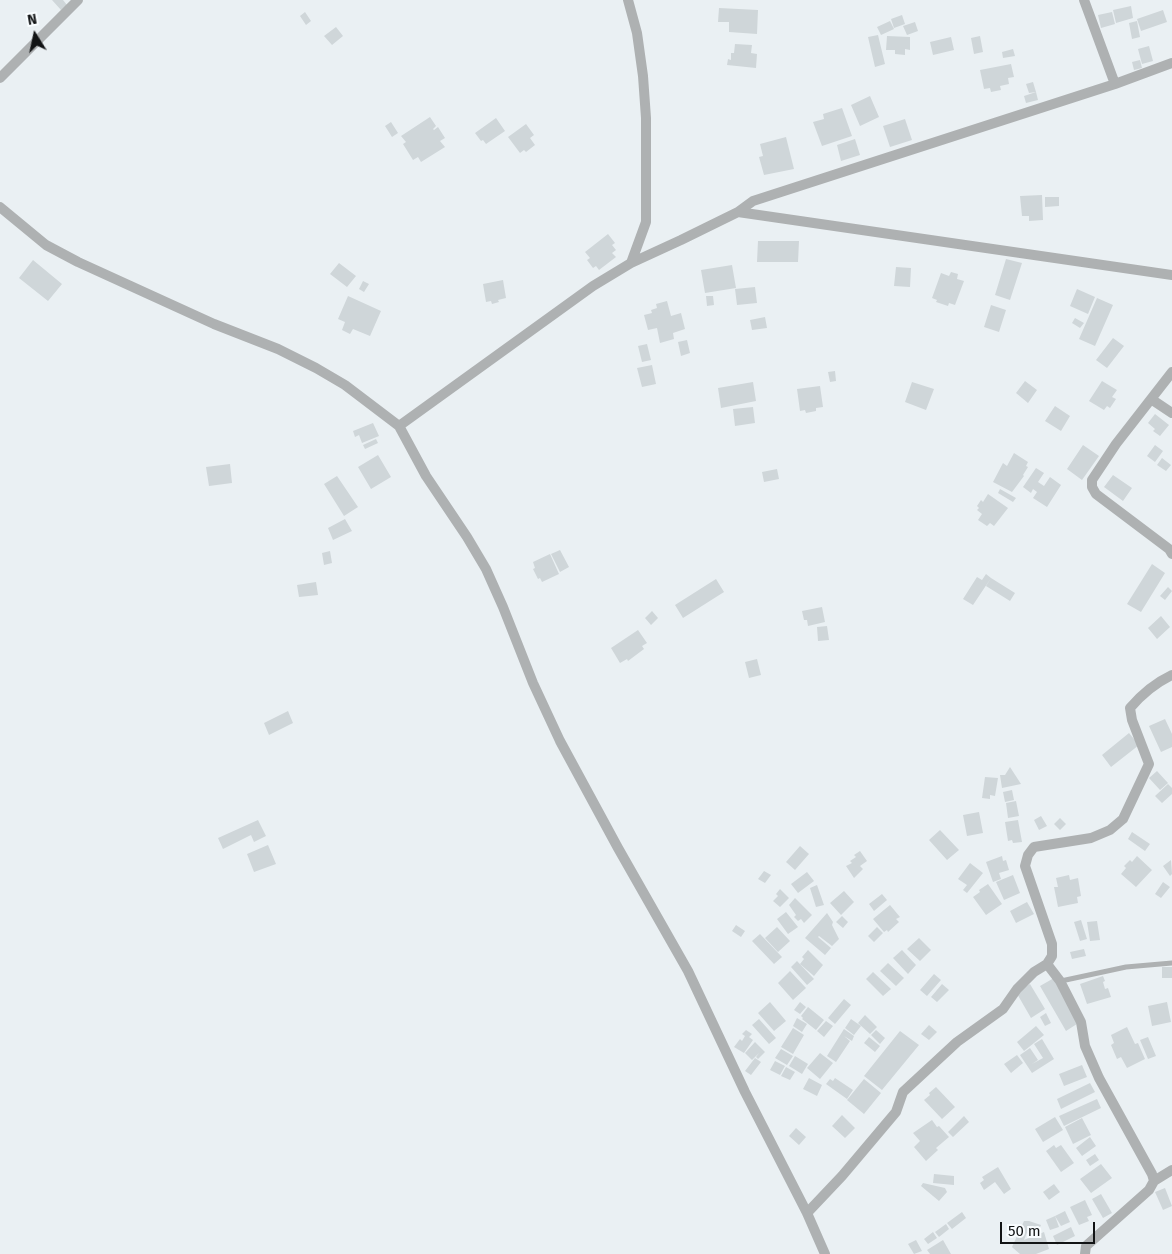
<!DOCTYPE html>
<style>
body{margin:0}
#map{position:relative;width:1172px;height:1254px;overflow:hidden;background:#eaf0f3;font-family:"Fira Sans",sans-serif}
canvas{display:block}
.north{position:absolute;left:10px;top:10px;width:50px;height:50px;-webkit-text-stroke:4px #f9fdff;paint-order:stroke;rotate:350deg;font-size:14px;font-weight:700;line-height:20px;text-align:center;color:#121415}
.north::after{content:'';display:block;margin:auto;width:18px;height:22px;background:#121415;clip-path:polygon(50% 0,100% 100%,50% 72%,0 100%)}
.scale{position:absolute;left:1000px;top:1222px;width:95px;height:22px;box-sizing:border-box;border:2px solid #121415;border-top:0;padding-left:6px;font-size:15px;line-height:18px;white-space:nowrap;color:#121415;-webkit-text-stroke:4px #f9fdff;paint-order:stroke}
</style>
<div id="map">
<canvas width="1172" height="1254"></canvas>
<div class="north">N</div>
<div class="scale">50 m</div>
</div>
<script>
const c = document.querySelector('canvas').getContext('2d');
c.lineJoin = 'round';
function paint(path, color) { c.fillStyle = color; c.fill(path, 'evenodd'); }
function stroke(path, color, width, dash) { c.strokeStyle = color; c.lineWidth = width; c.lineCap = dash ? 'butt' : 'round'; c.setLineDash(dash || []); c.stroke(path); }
const building = new Path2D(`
 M52,0h11l4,5 -6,5z
 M1131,6l2,12 -17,5 -3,-13z
 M719,8l39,2 -1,24 -28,-2v-10h-11z
 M1163,10l4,12 -26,9 -4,-12z
 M305,12l6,9 -5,4 -6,-9z
 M1112,12l3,12 -14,4 -3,-13z
 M902,15l3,9 -11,4 -3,-9z
 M890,21l4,8 -13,6 -4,-8z
 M1137,21l3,16 -8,2 -3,-16z
 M915,22l3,9 -11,4 -4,-9z
 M336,27l7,9 -11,9 -8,-9z
 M878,35l7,29 -10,3 -7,-30z
 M887,36l23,1v13l-5,-1v6l-10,-1v-4h-9z
 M980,36l3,16 -9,2 -3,-16z
 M951,37l3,13 -21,5 -3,-13z
 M735,44l17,1 -1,8 6,1 -1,14 -29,-3 1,-6 3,1v-7h3z
 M1149,46l4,15 -11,3 -4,-15z
 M1013,49l2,7 -12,2 -1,-6z
 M1140,60l2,8 -8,2 -2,-8z
 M1011,64l3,13 -6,1 1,6 -9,2 1,4 -10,2 -1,-4 -6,1 -4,-19z
 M1033,82l3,10 -7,1 -3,-9z
 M1036,92l2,8 -12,3 -2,-7z
 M870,96l9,21 -19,9 -9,-21z
 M842,108l10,28 -30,10 -9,-24 11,-3 -1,-5z
 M430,117l6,9 -3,3 1,1 4,-3 7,11 -5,3 5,6 -24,15 -3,-5 -5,3 -10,-16 3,-2 -5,-6z
 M496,118l9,13 -19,13 -3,-4 -2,1 -6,-8z
 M905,119l7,21 -22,7 -7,-21z
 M391,122l7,11 -6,4 -7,-11z
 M526,124l8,11 -4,3 5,7 -9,7 -2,-2 -4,3 -12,-16z
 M786,137l8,32 -30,6 -5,-18 4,-1 -3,-12z
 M855,139l5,16 -19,6 -4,-16z
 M1042,195l1,25 -14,1v-5h-7l-2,-20z
 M1045,197h14v9l-14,1z
 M608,234l7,9 -3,2 4,5 -4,3 4,4 -17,13 -3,-4 -3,2 -6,-8 3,-2 -5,-6z
 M758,241h41l-1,21h-41z
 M1006,259l16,4 -12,37 -15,-5z
 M33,260l29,24 -14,17 -29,-23z
 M339,263l17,13 -9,11 -17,-13z
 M732,265l4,23 -31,5 -4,-23z
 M896,267l15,1 -1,19 -16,-1z
 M951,272l7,2 -1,5 7,2 -9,24 -6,-2 -1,3 -12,-4 1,-2 -5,-2 9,-25 8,3z
 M503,280l3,18 -8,2 1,2 -7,2 -1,-3 -5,1 -3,-18z
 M363,281l6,3 -5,8 -5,-3z
 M755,287l2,16 -20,2 -2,-16z
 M1077,289l18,8 -7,17 -18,-8z
 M348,296l33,15 -11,25 -17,-7 -3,5 -8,-4 3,-8 -7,-3z
 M706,296h7l1,9 -7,1z
 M1097,298l16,7 -18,41 -16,-7z
 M667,301l4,15 10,-3 4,16 -12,4 1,6 -14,4 -3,-15 -9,2 -4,-15 8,-2 -1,-3 6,-2 -1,-4z
 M991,305l15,5 -7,22 -15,-5z
 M765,317l2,11 -15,2 -2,-10z
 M1075,318l9,5 -4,5 -8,-5z
 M1113,338l11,8 -17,22 -11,-8z
 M687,340l3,13 -9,3 -3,-14z
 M647,344l4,16 -9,2 -4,-16z
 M652,365l4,19 -14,3 -5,-19z
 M835,371l1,10 -6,1 -2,-10z
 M1025,381l12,9 -9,13 -12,-10z
 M1102,381l15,9 -5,7 4,2 -6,9 -3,-2 -3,4 -15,-9z
 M753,382l3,19 -35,7 -3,-20z
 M912,382l22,7 -8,21 -21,-8z
 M820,386l3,21 -7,1v3l-10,2 -1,-3 -5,1 -3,-22z
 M1055,406l15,10 -9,15 -16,-10z
 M753,407l2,16 -20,3 -2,-17z
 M1155,414l14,11 -9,11 -7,-5 2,-2 -7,-6z
 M373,423l6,13 -17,7 -3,-8 -4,2 -2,-6z
 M376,439l2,4 -13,6 -2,-4z
 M1083,445l16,11 -17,24 -15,-11z
 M1155,445l8,6 -8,11 -8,-6z
 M1014,453l14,9 -2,4 2,1 -5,8 1,1 -12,16 -19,-10 10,-19 4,3z
 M378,455l13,22 -20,12 -13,-22z
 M1162,458l9,7 -5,6 -9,-6z
 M230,464l2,19 -23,3 -3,-19z
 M1036,468l8,5 -6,9 6,4 6,-9 11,8 -14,22 -14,-9 4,-6 -4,-3 -2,4 -8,-6z
 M777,469l2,10 -15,3 -2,-10z
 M1113,475l19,13 -9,13 -19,-14z
 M337,476l21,31 -14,9 -20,-32z
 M1000,489l16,9 -3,4 -15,-9z
 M988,494l20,14 -14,18 -4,-3 -3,3 -9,-6 4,-6 -5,-4 2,-2 -2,-2 4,-6 2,2z
 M345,519l7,12 -19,9 -5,-12z
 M560,550l9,17 -9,5 -9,-18z
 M330,551l2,12 -8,2 -2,-12z
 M550,554l9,20 -17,8 -2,-4 -2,1 -5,-10 2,-1 -2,-6z
 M1152,564l13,9 -24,39 -14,-8z
 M986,574l5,4 -18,27 -10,-6 14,-22 5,3z
 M991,578l24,15 -5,8 -24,-15z
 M716,579l8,13 -41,26 -8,-13z
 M316,582l2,13 -19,2 -2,-12z
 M1168,587l4,4 -7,9 -5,-4z
 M822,607l3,15 -17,4 -1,-6h-3l-2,-9z
 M652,611l6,7 -7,7 -6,-7z
 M1161,616l9,11 -13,12 -9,-11z
 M827,626l2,14 -11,1 -1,-14z
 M638,630l9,13 -5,3 2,3 -16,12 -1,-2 -7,4 -9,-15z
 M757,659l4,16 -12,3 -4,-16z
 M288,711l5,12 -24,12 -5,-12z
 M1165,719l7,15v13l-11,5 -12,-26z
 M1129,733l10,12 -28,22 -9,-12z
 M1010,767l11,17 -19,4 -2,-13h5z
 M1157,771l11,12 -8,7 -11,-12z
 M985,777l13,1 -3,18 -5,-1v4l-8,-1z
 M1168,784l4,4v6l-10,9 -7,-7z
 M1012,790l2,10 -9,2 -2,-10z
 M1016,801l3,15 -11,2 -2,-15z
 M979,812l4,21 -16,3 -4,-21z
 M1041,816l6,10 -8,4 -5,-10z
 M1060,818l6,6 -6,6 -6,-6z
 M258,820l8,16 -12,6 -3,-7 -28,14 -5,-11z
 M1018,820l4,22 -9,1 -1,-3 -4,1 -3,-19z
 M940,830l19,20 -12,10 -18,-20z
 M1132,832l18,12 -5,7 -17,-12z
 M268,845l8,19 -22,8 -7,-18z
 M800,846l9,8 -14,16 -9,-8z
 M860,851l7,10 -7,5 3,3 -9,9 -8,-12 6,-3 -2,-2 6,-4 -2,-2z
 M1002,856l1,5 3,-1 3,10 -10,3 2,6 -8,3 -7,-20z
 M1137,856l15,14 -16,17 -15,-13 5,-6 -2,-2 6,-6 2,2z
 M1171,860l1,14 -2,2 -7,-10z
 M970,863l13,10 -16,20 -4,-3 4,-5 -9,-6z
 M764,871l7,4 -6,8 -7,-4z
 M807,872l7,9 -16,12 -7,-9z
 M1013,875l7,18 -16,7 -8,-18z
 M1069,875l1,5 8,-2 3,18 -4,1 1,6 -20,4 -4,-20h4l-2,-9z
 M1163,882l7,5 -9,11 -6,-4z
 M988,884l14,20 -16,11 -13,-18 7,-5 -1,-2z
 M817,885l7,20 -8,2 -6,-19z
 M780,889l9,9 -9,9 -7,-6 5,-5 -2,-2z
 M844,891l10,11 -13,13 -11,-12z
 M882,894l5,6 -13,11 -5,-7z
 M795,898l17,17 -8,8 -3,-4 -3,2 -4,-4 2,-2 -7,-10z
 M1027,902l7,12 -18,9 -6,-12z
 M890,905l10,12 -4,2 3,3 -11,10 -1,-2 -3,2 -11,-13z
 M786,912l12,15 -10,7 -11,-15z
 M827,913l6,9 -1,3 7,14 -7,7 -13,-10 -1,1 13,11 -6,7 -20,-17z
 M842,916l6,6 -5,6 -7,-6z
 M1081,920l6,19 -7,2 -6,-19z
 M1097,921l3,19 -10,1 -3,-19z
 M736,925l9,6 -4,6 -9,-6z
 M777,927l13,14 -12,11 -13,-14z
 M877,927l6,6 -9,9 -6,-6z
 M760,934l22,23 -8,7 -22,-23z
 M919,938l12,12 -11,11 -13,-12z
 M1084,949l2,7 -14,3 -2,-7z
 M808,950l15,15 -9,11 -14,-12 4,-5 -2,-2z
 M902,950l14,15 -8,9 -15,-16z
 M797,961l17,18 -7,6 -16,-18z
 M888,963l16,15 -8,8 -16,-15z
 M1162,967h10v11h-10z
 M790,971l16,17 -13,12 -15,-17z
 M873,972l18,17 -8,7 -17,-17z
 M934,974l7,6 -14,16 -7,-6z
 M1103,976l2,5 -2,1 2,7 3,-1 3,9 -24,7 -7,-20z
 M1054,978l26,44 -14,9 -26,-45z
 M942,984l7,6 -12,12 -6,-5z
 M1030,984l15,25 -14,9 -15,-26z
 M844,999l7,6 -16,19 -7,-6z
 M770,1002l16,19 -12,10 -16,-18z
 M800,1002l6,5 -6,7 -6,-4z
 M1167,1002l4,20 -19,4 -4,-20z
 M808,1007l16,13 -8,10 -14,-11 1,-1 -2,-2z
 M1046,1013l5,10 -6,3 -5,-9z
 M865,1015l12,12 -7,7 -12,-11z
 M797,1018l10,6 -5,8 -9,-6z
 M759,1019l17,19 -7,6 -17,-19z
 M851,1019l10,7 -7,9 -9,-7z
 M826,1021l7,5 -9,11 -7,-6z
 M929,1025l8,7 -8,8 -8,-6z
 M1036,1026l8,9 -20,16 -7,-9z
 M1127,1027l8,17 3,-1 7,16 -18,9 -6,-11 -4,2 -6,-14 3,-2 -3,-8z
 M793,1028l11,7 -11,19 -12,-7z
 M844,1029l10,7 -2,5 -8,-5 6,5 -14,21 -9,-6z
 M746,1030l6,4 -3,3 4,3 -9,13 -10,-6 6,-8 2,2 3,-5 -3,-2z
 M876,1030l9,8 -5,6 -9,-9z
 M900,1031l19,14 -37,45 -18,-14z
 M869,1037l11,9 -5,6 -11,-9z
 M1148,1037l8,19 -8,3 -8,-19z
 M1042,1039l12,20 -22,14 -12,-18 10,-7 8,12 -6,4 11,-6 -9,-14z
 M755,1042l10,10 -7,7 -2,-2 3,-4 -7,7 -7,-7z
 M781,1049l12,7 -6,9 -12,-7z
 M820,1053l13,10 -13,16 -13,-11z
 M1017,1055l6,8 -12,10 -7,-9z
 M795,1056l13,8 -6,10 -13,-8z
 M755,1058l6,4 -10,13 -6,-4z
 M775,1061l10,5 -5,9 -10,-5z
 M1082,1065l5,12 -23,9 -5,-12z
 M786,1067l9,5 -5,8 -9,-4z
 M809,1078l13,7 -5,11 -14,-7z
 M835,1078l18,12 -6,9 -21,-15 4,-5 3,2z
 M864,1079l17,14 -17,21 -17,-14z
 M1090,1083l5,9 -34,17 -4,-10z
 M936,1087l19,20 -13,12 -18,-19 6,-5 -1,-2z
 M1097,1099l4,9 -37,18 -5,-10z
 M842,1115l13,13 -10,10 -13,-12z
 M964,1116l5,6 -16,15 -5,-5z
 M1055,1117l8,13 -20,12 -8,-13z
 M1082,1118l9,17 -18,9 -8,-17z
 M932,1120l5,7 2,-1 10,11 -13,11 2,2 -12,11 -12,-14 6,-6 -7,-8z
 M796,1128l10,9 -7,8 -10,-9z
 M1090,1137l6,9 -14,10 -6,-8z
 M1054,1145l2,3 5,-3 13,18 -13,9 -15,-21z
 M1095,1154l4,6 -9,6 -4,-6z
 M1101,1164l11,14 -21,15 -11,-14z
 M998,1167l13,22 -7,5 -9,-12 -11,8 -4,-7 4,-3 -2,-3z
 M934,1174l20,2v9l-21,-2z
 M923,1183l22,5 2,4 -8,9 -18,-15z
 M1054,1184l6,8 -11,8 -6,-8z
 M1165,1188l7,18 -9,4 -8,-18z
 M1101,1194l11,19 -9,5 -11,-19z
 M1085,1200l7,15 -5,2 2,4 -10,4 -9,-18z
 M1065,1211l5,11 -9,4 -6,-10z
 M962,1212l4,6 -14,11 -5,-6z
 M1055,1216l4,11 -9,3 -4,-10z
 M1024,1221h5l12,4 -3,6 -10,-1 -4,10 20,-8 5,17 -13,5h-16l-7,-6 -1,-1z
 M946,1224l3,5 -10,8 -4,-5z
 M1071,1227l4,9 -18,9 -4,-9z
 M933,1232l4,6 -9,6 -4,-5z
 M916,1240l6,11 -8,3 -6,-10z
 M943,1240l8,14h-21l-3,-4z`);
const lane = new Path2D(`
 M1061,981l65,-14 46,-4`);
const street = new Path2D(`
 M628,0l9,33 6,43 3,42v104l-15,41 -38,23 -194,140 27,50 41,61 19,32 17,38 30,76 27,58 58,107 70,123 57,121 62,121 18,41
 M1084,0l31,84
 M0,78l78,-78
 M0,207l46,38 32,17 136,62 64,25 38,19 29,17 54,41
 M738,212l15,-11 362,-117 57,-21
 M631,263l50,-23 57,-28 434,63
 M1172,372l-56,72 -24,36v7l4,7 73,55 3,5
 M1151,399l21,14
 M1047,964l13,17 21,41 4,24 14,32 53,96 2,7 -5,9 -63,56 -1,8
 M1154,1181l18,-11
 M807,1213l35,-37 54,-64 7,-20 54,-50 46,-33 14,-20 17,-17 13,-8 5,-8v-12l-27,-78 3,-11 6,-8 57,-9 19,-8 13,-11 26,-55 -17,-44 -2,-12c12,-14 25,-25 42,-33`);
paint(building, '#cfd6d9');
stroke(lane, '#aeb1b2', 5);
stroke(street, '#aeb1b2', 10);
</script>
